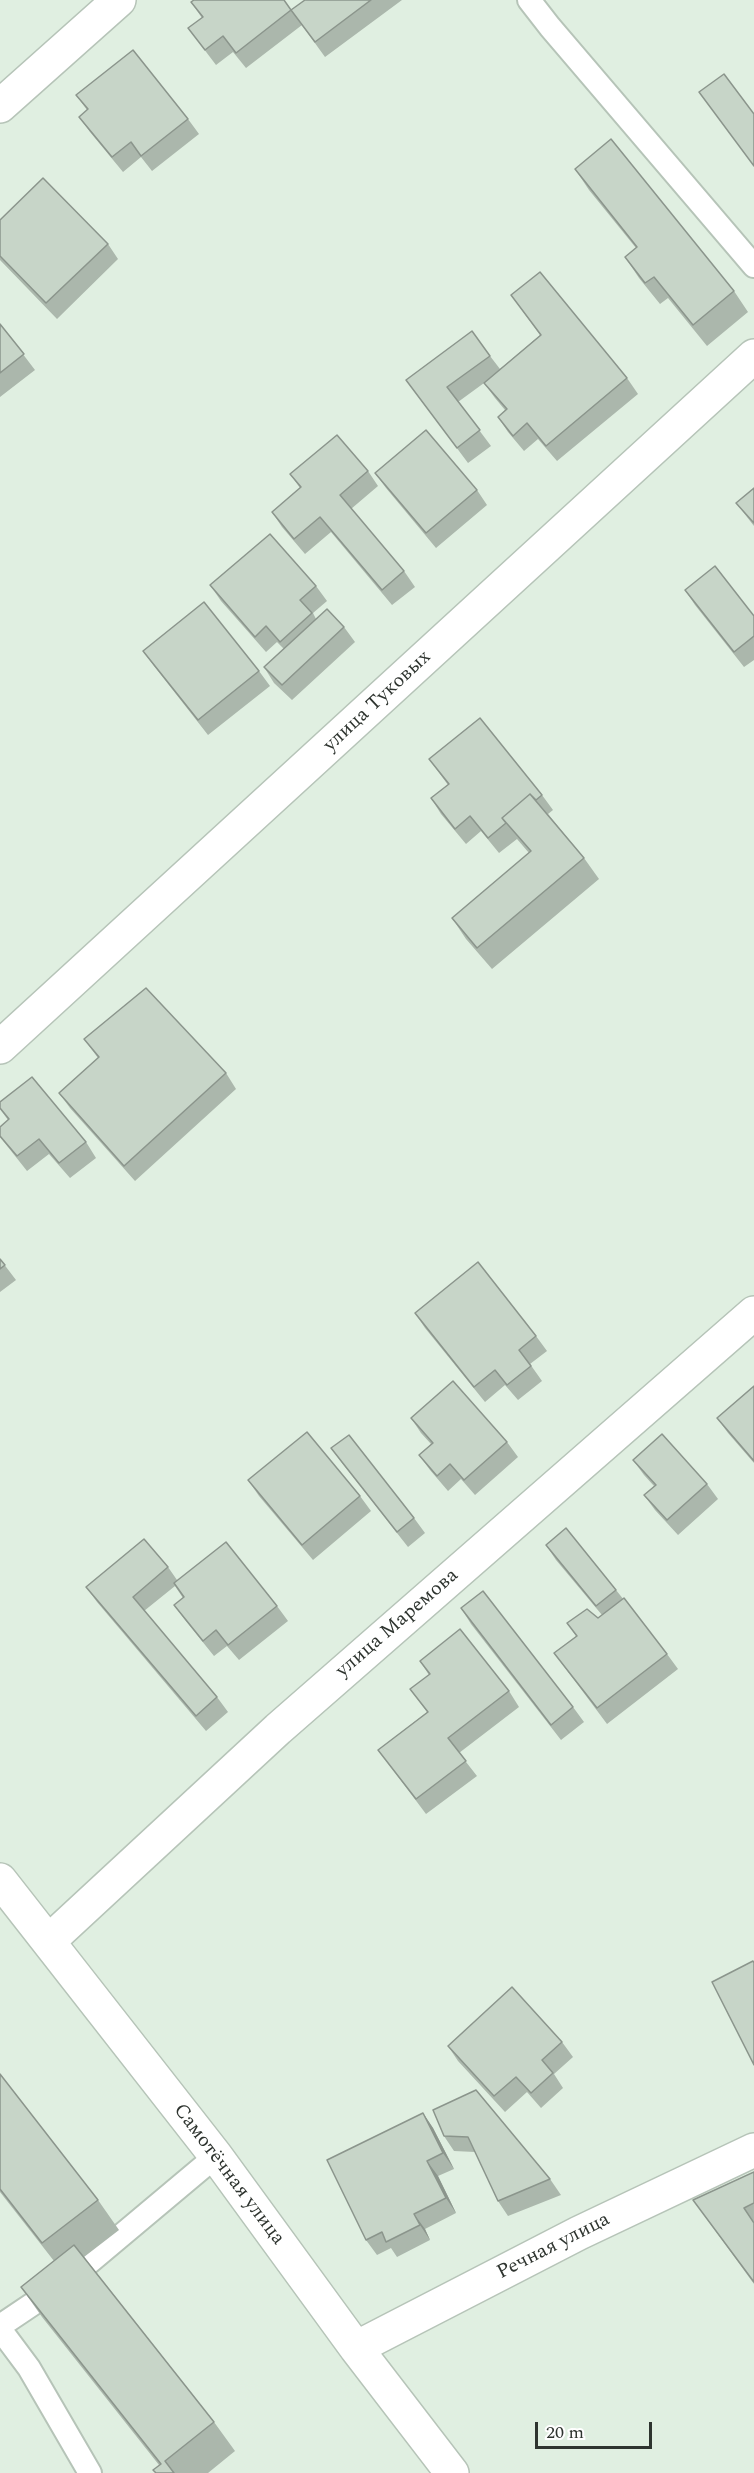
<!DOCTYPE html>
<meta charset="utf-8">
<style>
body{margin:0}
#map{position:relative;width:754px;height:2473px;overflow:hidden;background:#e0efe1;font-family:Spectral,serif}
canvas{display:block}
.scale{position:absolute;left:535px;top:2422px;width:117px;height:27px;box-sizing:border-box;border:3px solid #2e342f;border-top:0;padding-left:8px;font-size:18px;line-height:21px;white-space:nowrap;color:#2e342f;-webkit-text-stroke:4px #fff;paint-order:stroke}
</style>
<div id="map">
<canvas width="754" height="2473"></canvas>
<div class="scale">20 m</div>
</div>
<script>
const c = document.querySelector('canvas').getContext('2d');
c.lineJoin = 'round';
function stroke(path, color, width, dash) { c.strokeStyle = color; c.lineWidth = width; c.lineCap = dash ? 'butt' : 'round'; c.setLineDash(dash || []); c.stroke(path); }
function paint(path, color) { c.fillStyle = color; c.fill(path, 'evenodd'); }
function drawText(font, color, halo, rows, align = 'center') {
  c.font = font + ' Spectral,serif'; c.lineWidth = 4.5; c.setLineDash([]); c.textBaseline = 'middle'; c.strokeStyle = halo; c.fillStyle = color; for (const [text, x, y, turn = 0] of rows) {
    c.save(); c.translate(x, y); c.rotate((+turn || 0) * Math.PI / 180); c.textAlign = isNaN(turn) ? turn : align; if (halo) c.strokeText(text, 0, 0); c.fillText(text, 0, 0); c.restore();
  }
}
const lane = new Path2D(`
 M529,0l21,27 204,239
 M0,2326l67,-45 149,-125
 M0,2329l29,39 61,105`);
const street = new Path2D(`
 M0,106l119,-106
 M0,1047l754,-691
 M0,1880l216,276 140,192 96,125
 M49,1941l229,-212 476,-416
 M356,2348l223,-115 175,-83`);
const wall = new Path2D(`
 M305,0h97l-77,57 -34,-47z
 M191,2l100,8 11,15 -56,43 -13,-16 -17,13 -28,-37 14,-10z
 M76,95l112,24 11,15 -47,37 -11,-14 -18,15 -33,-40 -11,-15 8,-7z
 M575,169l159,122 14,21 -41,34 -39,-48 -8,6 -21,-26 -14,-21 11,-9 -47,-58z
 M0,220l108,24 10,15 -61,60 -57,-59z
 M511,295l116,83 11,16 -81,67 -19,-22 -14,12 -16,-19 -10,-15 7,-7 -10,-12 -11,-15 -26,19 33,44 -23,17 -62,-83 84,-24 10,13 40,-34z
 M0,324l35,46 -35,27z
 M368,471l10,15 -27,23 53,62 11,16 -23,18 -61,-73 -26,22 -23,-27 -10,-15 28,-24 -10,-14z
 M375,473l102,17 10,15 -51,43 -50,-60z
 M754,488v38l-18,-23z
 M210,585l106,1 11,15 -14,12 3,6 28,8 11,15 -63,58 -18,-17 -10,-16 20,-18 -7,-7 -11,10 -45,-51z
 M685,590l69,26v44l-10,7 -49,-62z
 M143,651l116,20 11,15 -62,49 -54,-69z
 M429,759l113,36 11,15 -5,4 36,44 15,21 -107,90 -26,-30 -14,-21 77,-65 -12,-14 -18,14 -18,-22 -15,13 -25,-30 -10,-16 17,-13z
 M84,1039l142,34 10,16 -101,92 -65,-73 -11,-15 39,-35z
 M0,1109l86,33 10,16 -26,20 -21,-24 -22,17 -27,-34v-10l8,-7z
 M0,1259l16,21 -16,12z
 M415,1313l121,23 11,15 -17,13 12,17 -24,19 -13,-15 -20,17 -60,-74z
 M754,1386v77l-26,-30 -11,-15z
 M411,1418l96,24 11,15 -43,38 -14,-16 -13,12 -18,-21 -11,-15 12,-11 -10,-11z
 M331,1448l83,70 11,15 -17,14 -66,-84z
 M633,1460l74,24 11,15 -40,36 -23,-25 -11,-15 10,-9 -10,-11z
 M248,1480l112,16 11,15 -58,49 -54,-64z
 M546,1545l70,45 51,64 11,15 -71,55 -53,-71 22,-17 -9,-13 31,-5 4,-3 -46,-55z
 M168,1567l9,13 100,26 11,15 -49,39 -12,-14 -13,10 -29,-36 -11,-15 9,-7 -8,-12 -31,25 73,86 11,15 -22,19 -109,-129 -11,-15z
 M461,1608l112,99 11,15 -23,18 -90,-116z
 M420,1661l89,30 10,16 -60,46 18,23 -51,38 -48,-64 49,-38 -17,-23 19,-14z
 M562,2042l11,15 -19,17 9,14 -22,20 -14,-16 -22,20 -47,-51 -10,-15z
 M0,2074l98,126 21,30 -35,27 130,165 21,29 -27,22h-52l3,-8 -117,-148 -21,-30 33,-26 -54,-69z
 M433,2110l117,69 11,16 -53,21 -10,-15 -23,-49 -21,-1 -10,-15z
 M423,2113l10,15 21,41 -16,7 18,37 -31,16 5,11 -33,17 -6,-9 -14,7 -11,-15z
 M754,2172v112l-61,-84z`);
const shadedWall = new Path2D(`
 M423,2113l10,15 21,41 -11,-16z
 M427,2161l11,15 18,37 -10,-15z
 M414,2214l11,15 5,11 -10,-15z`);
const building = new Path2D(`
 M194,0h90l7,10 -55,43 -13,-17 -18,14 -17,-22 15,-11 -12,-15z
 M305,0h66l-56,42 -24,-32z
 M133,50l55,69 -47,37 -10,-14 -19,15 -33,-40 9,-8 -12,-14z
 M724,74l30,40v52l-55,-74z
 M611,139l123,152 -41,34 -39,-48 -9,6 -20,-26 12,-10 -62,-78z
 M43,178l65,66 -62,59 -46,-47v-36z
 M540,272l87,106 -81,68 -19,-23 -14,13 -15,-19 9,-8 -23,-26 57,-48 -30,-40z
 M0,324l24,30 -24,19z
 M472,331l18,25 -43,31 33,43 -23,18 -51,-68z
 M426,430l51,60 -51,43 -51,-60z
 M337,435l31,36 -28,24 64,76 -22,19 -62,-73 -26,22 -22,-27 29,-25 -11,-13z
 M754,488v35l-18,-20z
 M270,534l46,52 -16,14 12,13 -32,29 -14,-16 -11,11 -45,-52z
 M715,566l39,50v20l-20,16 -49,-62z
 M204,602l55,69 -61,49 -55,-69z
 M327,609l17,18 -62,58 -18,-18z
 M480,718l62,77 -6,5 -6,-6 -28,24 4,5 -18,15 -18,-22 -15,13 -24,-31 18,-14 -20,-25z
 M530,794l54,64 -107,90 -25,-30 79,-67 -29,-33z
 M146,988l80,85 -102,93 -65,-73 40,-36 -15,-18z
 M32,1077l54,65 -27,21 -20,-24 -22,17 -17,-20v-9l9,-8 -9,-11v-6z
 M0,1259l5,6 -5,4z
 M478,1262l58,74 -17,14 12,16 -24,19 -12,-15 -21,17 -59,-74z
 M453,1381l54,61 -43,38 -14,-16 -13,12 -18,-21 14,-12 -22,-25z
 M754,1386v75l-37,-43z
 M307,1432l53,64 -58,49 -54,-65z
 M662,1434l45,50 -40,36 -23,-25 12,-10 -23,-25z
 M349,1435l65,83 -17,14 -66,-84z
 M566,1528l50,62 -20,16 -50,-61z
 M144,1539l24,28 -35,30 84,100 -21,19 -110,-129z
 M226,1542l51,64 -49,39 -12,-15 -13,11 -29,-36 10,-8 -10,-14z
 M483,1591l90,116 -22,18 -90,-117z
 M624,1598l43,56 -70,54 -43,-55 23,-17 -10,-13 20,-14 11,9z
 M460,1629l49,62 -61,47 18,23 -50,38 -38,-49 50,-38 -18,-23 20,-15 -10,-13z
 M753,1961l1,2v102l-42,-83z
 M512,1987l50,55 -20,18 11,13 -22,20 -15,-16 -22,19 -46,-50z
 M0,2074l98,126 -56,43 -42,-54z
 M476,2090l74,89 -52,22 -30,-64 -24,-1 -11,-26z
 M423,2113l20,40 -16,8 19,37 -32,16 6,11 -34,17 -4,-10 -16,8 -39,-80z
 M754,2172v31l-10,5 10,15v59l-61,-82z
 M74,2245l140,177 -49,39 9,12h-18l-3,-3 8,-6 -140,-177z`);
const streetNames = [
 ["улица Туковых",378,702,-43],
 ["улица Маремова",398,1624,-41],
 ["Самотёчная улица",228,2175,53],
 ["Речная улица",554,2247,-27]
];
stroke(lane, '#b6c4b8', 26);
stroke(street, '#b6c4b8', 36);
stroke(lane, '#fff', 22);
stroke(street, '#fff', 33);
paint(wall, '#abb7ac');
paint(shadedWall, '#8b958c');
paint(building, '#c7d5c8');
stroke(building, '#8b958c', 1.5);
drawText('20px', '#2e342f', '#fff', streetNames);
</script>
